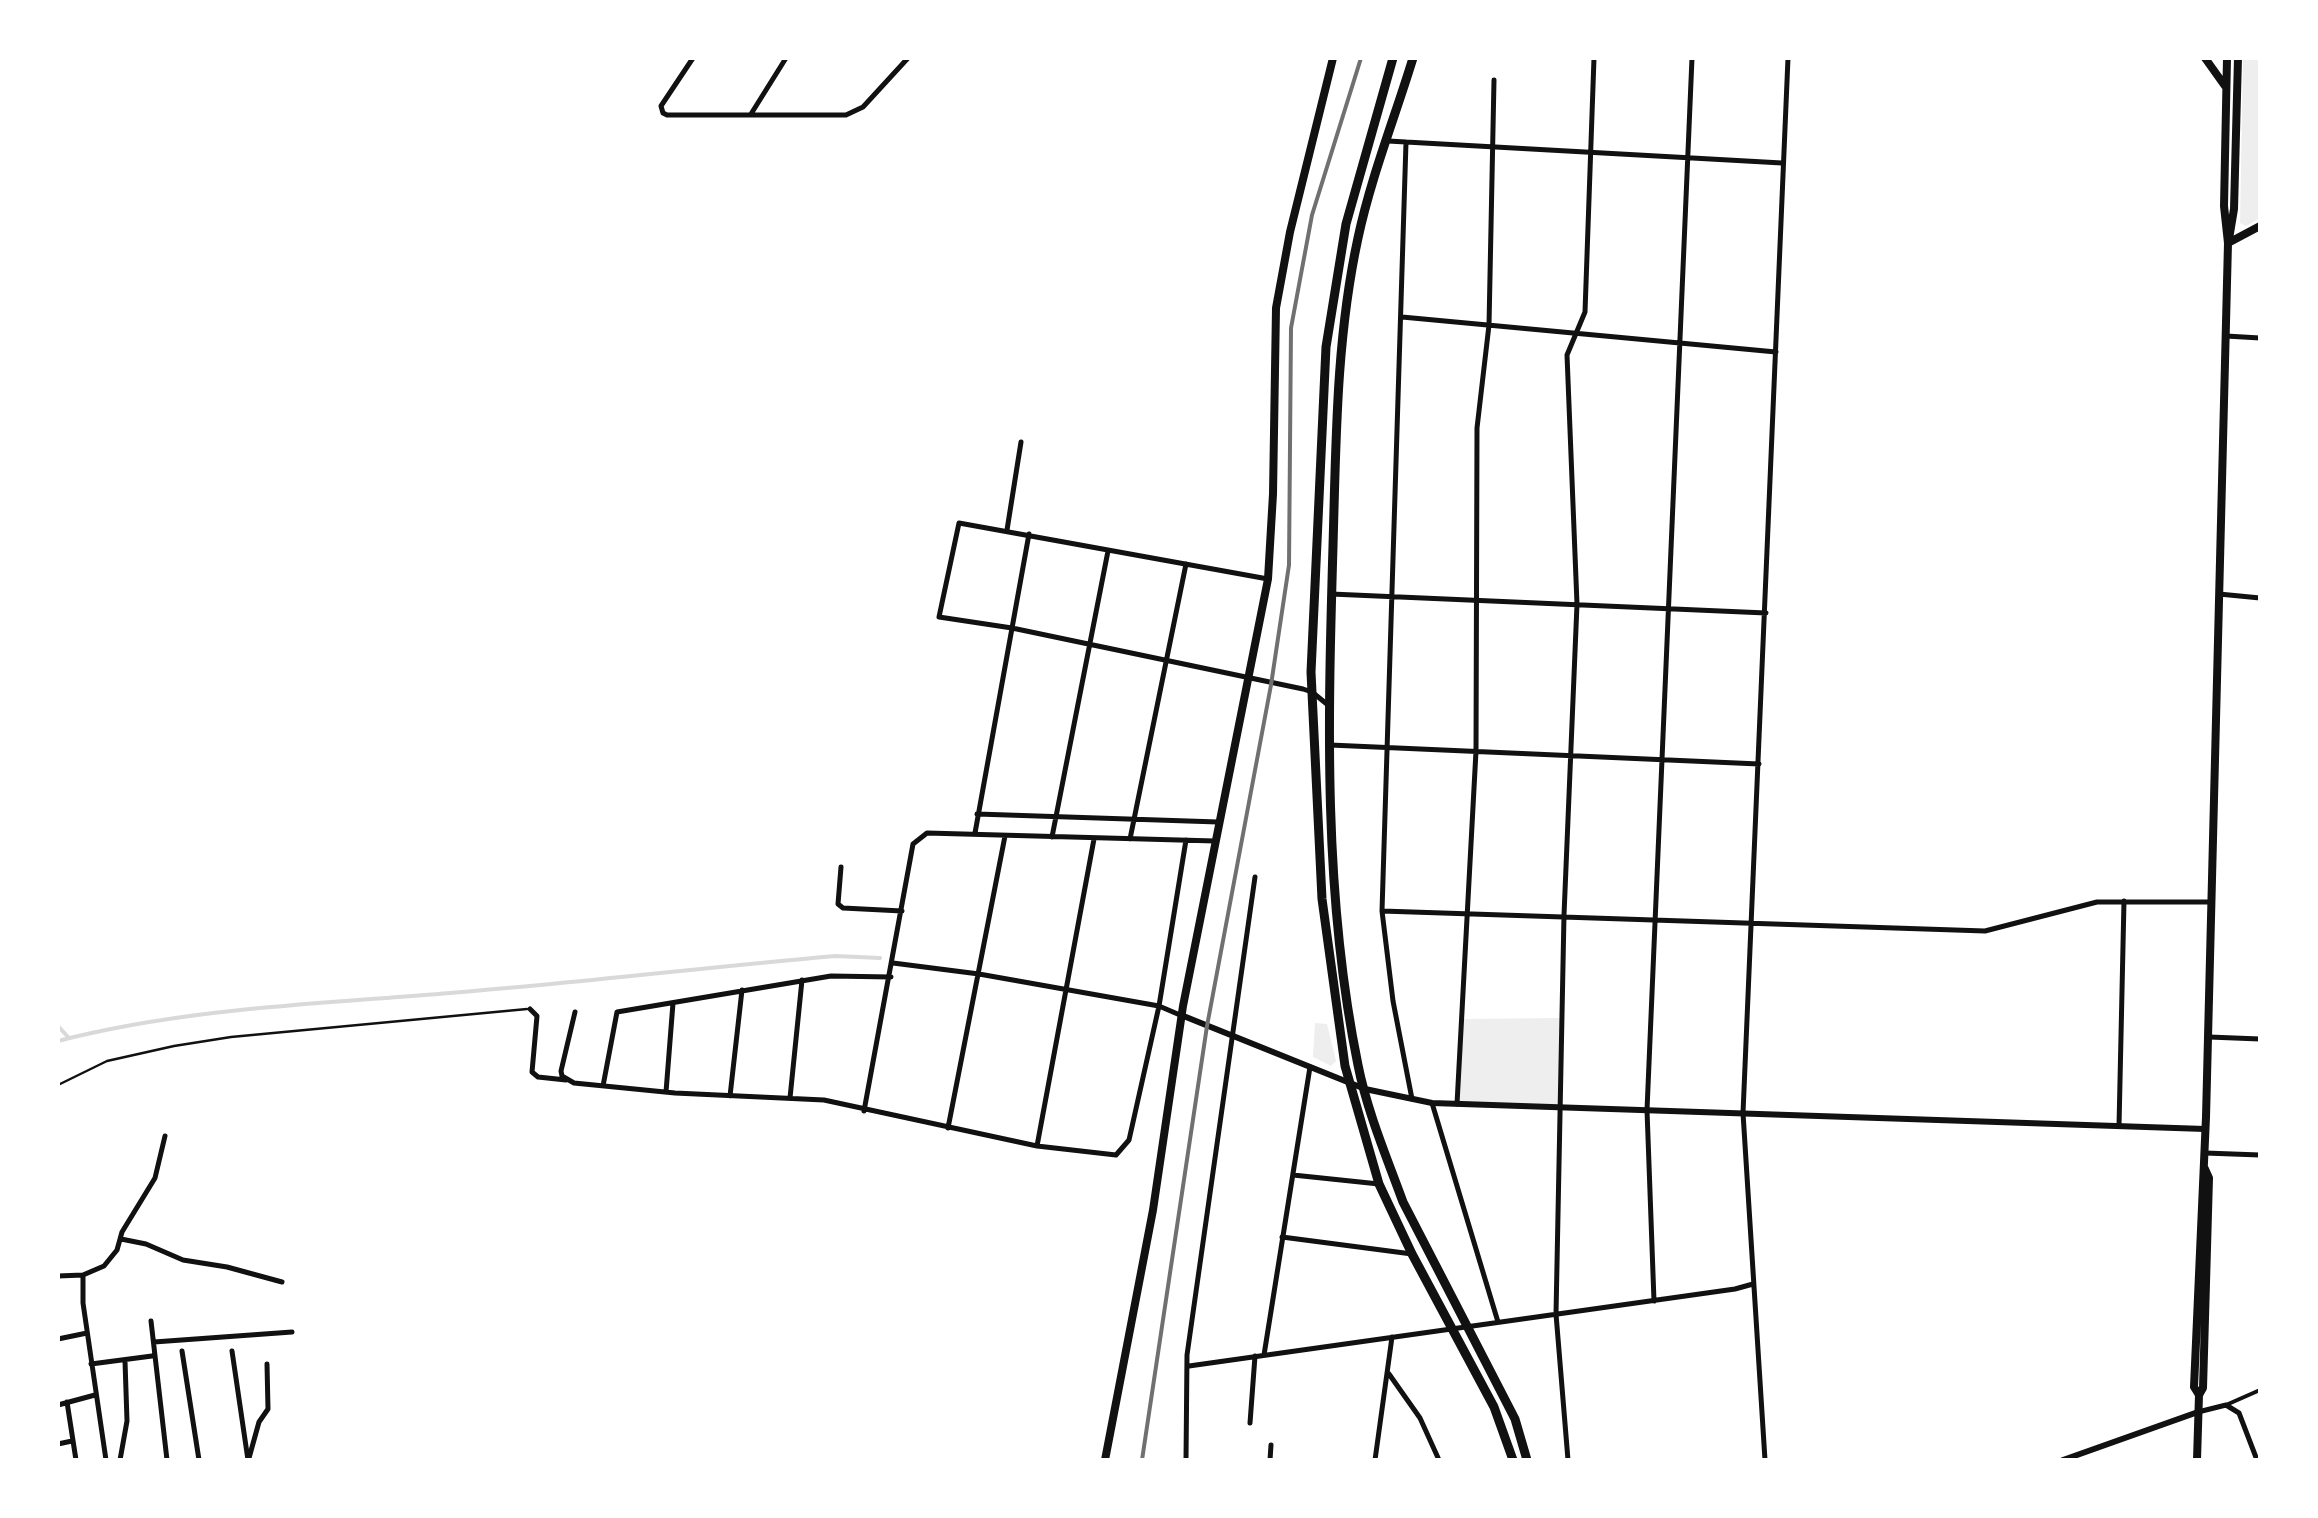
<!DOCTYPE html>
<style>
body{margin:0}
#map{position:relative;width:2318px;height:1518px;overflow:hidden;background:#fff;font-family:"Work Sans",sans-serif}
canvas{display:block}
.frame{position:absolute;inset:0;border:60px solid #fff;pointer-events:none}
</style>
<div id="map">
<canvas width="2318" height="1518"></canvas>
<div class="frame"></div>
</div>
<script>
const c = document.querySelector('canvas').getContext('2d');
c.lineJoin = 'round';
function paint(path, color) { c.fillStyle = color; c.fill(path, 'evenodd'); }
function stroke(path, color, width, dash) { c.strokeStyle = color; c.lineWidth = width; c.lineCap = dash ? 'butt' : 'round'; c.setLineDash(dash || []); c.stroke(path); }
const green = new Path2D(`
 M2243,58h17v160l-14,8 -6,-3z
 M1561,1018l-3,89 -101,-3 5,-85z
 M1315,1023l12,1 9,37 -5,5 -18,-9z`);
const stream = new Path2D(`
 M58,1026l10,11
 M58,1041c129,-33 260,-37 392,-48 129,-10 257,-26 386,-37l44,2`);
const service = new Path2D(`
 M58,1085l49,-24 67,-15 57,-9 296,-28`);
const pedestrian = new Path2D(`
 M2226,1405l34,-15`);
const minor = new Path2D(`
 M693,58l-32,48 2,7 4,2h179l17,-8 45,-49
 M751,114l35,-56
 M1388,141l394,22
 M1406,142l-24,769 11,90 19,98
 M1402,317l374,35
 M2226,336l34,2
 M1007,530l14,-88
 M1268,579l-309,-56 -20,94 73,11 291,61 9,3 16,13
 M1331,594l435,19
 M2219,594l41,4
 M1330,745l429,19
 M977,814l241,8
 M975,833l54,-299
 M1052,837l56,-286
 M1130,839l56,-275
 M841,867l-3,37 5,4 59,3
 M1382,911l603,20 112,-29h115
 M893,963l86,11 180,32 21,9
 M530,1009l7,7 -5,56 6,5 28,3
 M575,1012l-14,59 1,5 12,7 101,10 149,7 213,46 79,9 13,-15 30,-134 27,-166
 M2209,1037l51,2
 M603,1086l14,-74 214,-36 60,1
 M666,1092l7,-89
 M730,1096l12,-106
 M790,1098l12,-118
 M1432,1103l66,219
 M1457,1104l19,-353 1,-323 12,-103 5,-245
 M864,1111l49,-267 14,-11 288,8
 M2119,1126l5,-225
 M948,1128l57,-292
 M1037,1146l57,-307
 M2205,1153l55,2
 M1293,1175l86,9
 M1282,1237l130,17
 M121,1239l25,5 37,16 44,7 55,15
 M58,1276l25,-1
 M1654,1301l-7,-191 45,-1052
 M151,1321l16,139
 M58,1339l29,-6
 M154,1342l138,-10
 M182,1351l17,109
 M232,1351l16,109
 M1264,1355l46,-288
 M91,1364l61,-8
 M1189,1366l546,-77 18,-5
 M1389,1374l31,44 19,42
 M67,1402l9,58
 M58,1405l37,-10
 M2198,1412l28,-7 13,8 18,47
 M1250,1423l5,-67
 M58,1444l14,-3
 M249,1458l10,-36 9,-13 -1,-45
 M106,1460l-23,-157v-28l21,-9 13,-16 5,-18 33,-54 10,-42
 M120,1460l7,-39 -2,-60
 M1186,1460l1,-105 68,-478
 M1270,1460l1,-15
 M1375,1460l17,-123
 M1568,1460l-12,-146 8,-399 13,-311 -10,-249 18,-43 9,-254
 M1765,1460l-22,-347 45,-1055`);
const tertiary = new Path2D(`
 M1181,1015l184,74 67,14 773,26
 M2063,1460l135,-48`);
const secondary = new Path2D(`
 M2205,58l20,28
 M2229,239l5,-30 4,-151
 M2228,243l32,-17
 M2199,1395l-5,-8 12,-270 22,-874 -4,-37 3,-148
 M1105,1460l48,-250 30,-204 85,-427 5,-85 3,-186 14,-76 43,-174
 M2197,1460l2,-65 4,-7 6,-210 -5,-11`);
const primary = new Path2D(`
 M1393,58l-47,166 -20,123 -15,325 11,227 23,167 34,118 33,70 82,153 19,53
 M1413,58c-18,59 -42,119 -55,180 -22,101 -22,205 -25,308 -5,173 -10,349 25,519 9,46 29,93 45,137l112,217 12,41`);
const rail = new Path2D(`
 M1142,1460l65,-434 64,-341 18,-120 2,-237 21,-113 49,-157`);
paint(green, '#eee');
stroke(stream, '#d9d9d9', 4);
stroke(service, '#111', 2.5);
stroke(pedestrian, '#111', 4);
stroke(minor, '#111', 5);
stroke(tertiary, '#111', 6);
stroke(secondary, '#111', 8);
stroke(primary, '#111', 9);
stroke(rail, '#707070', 4);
</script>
